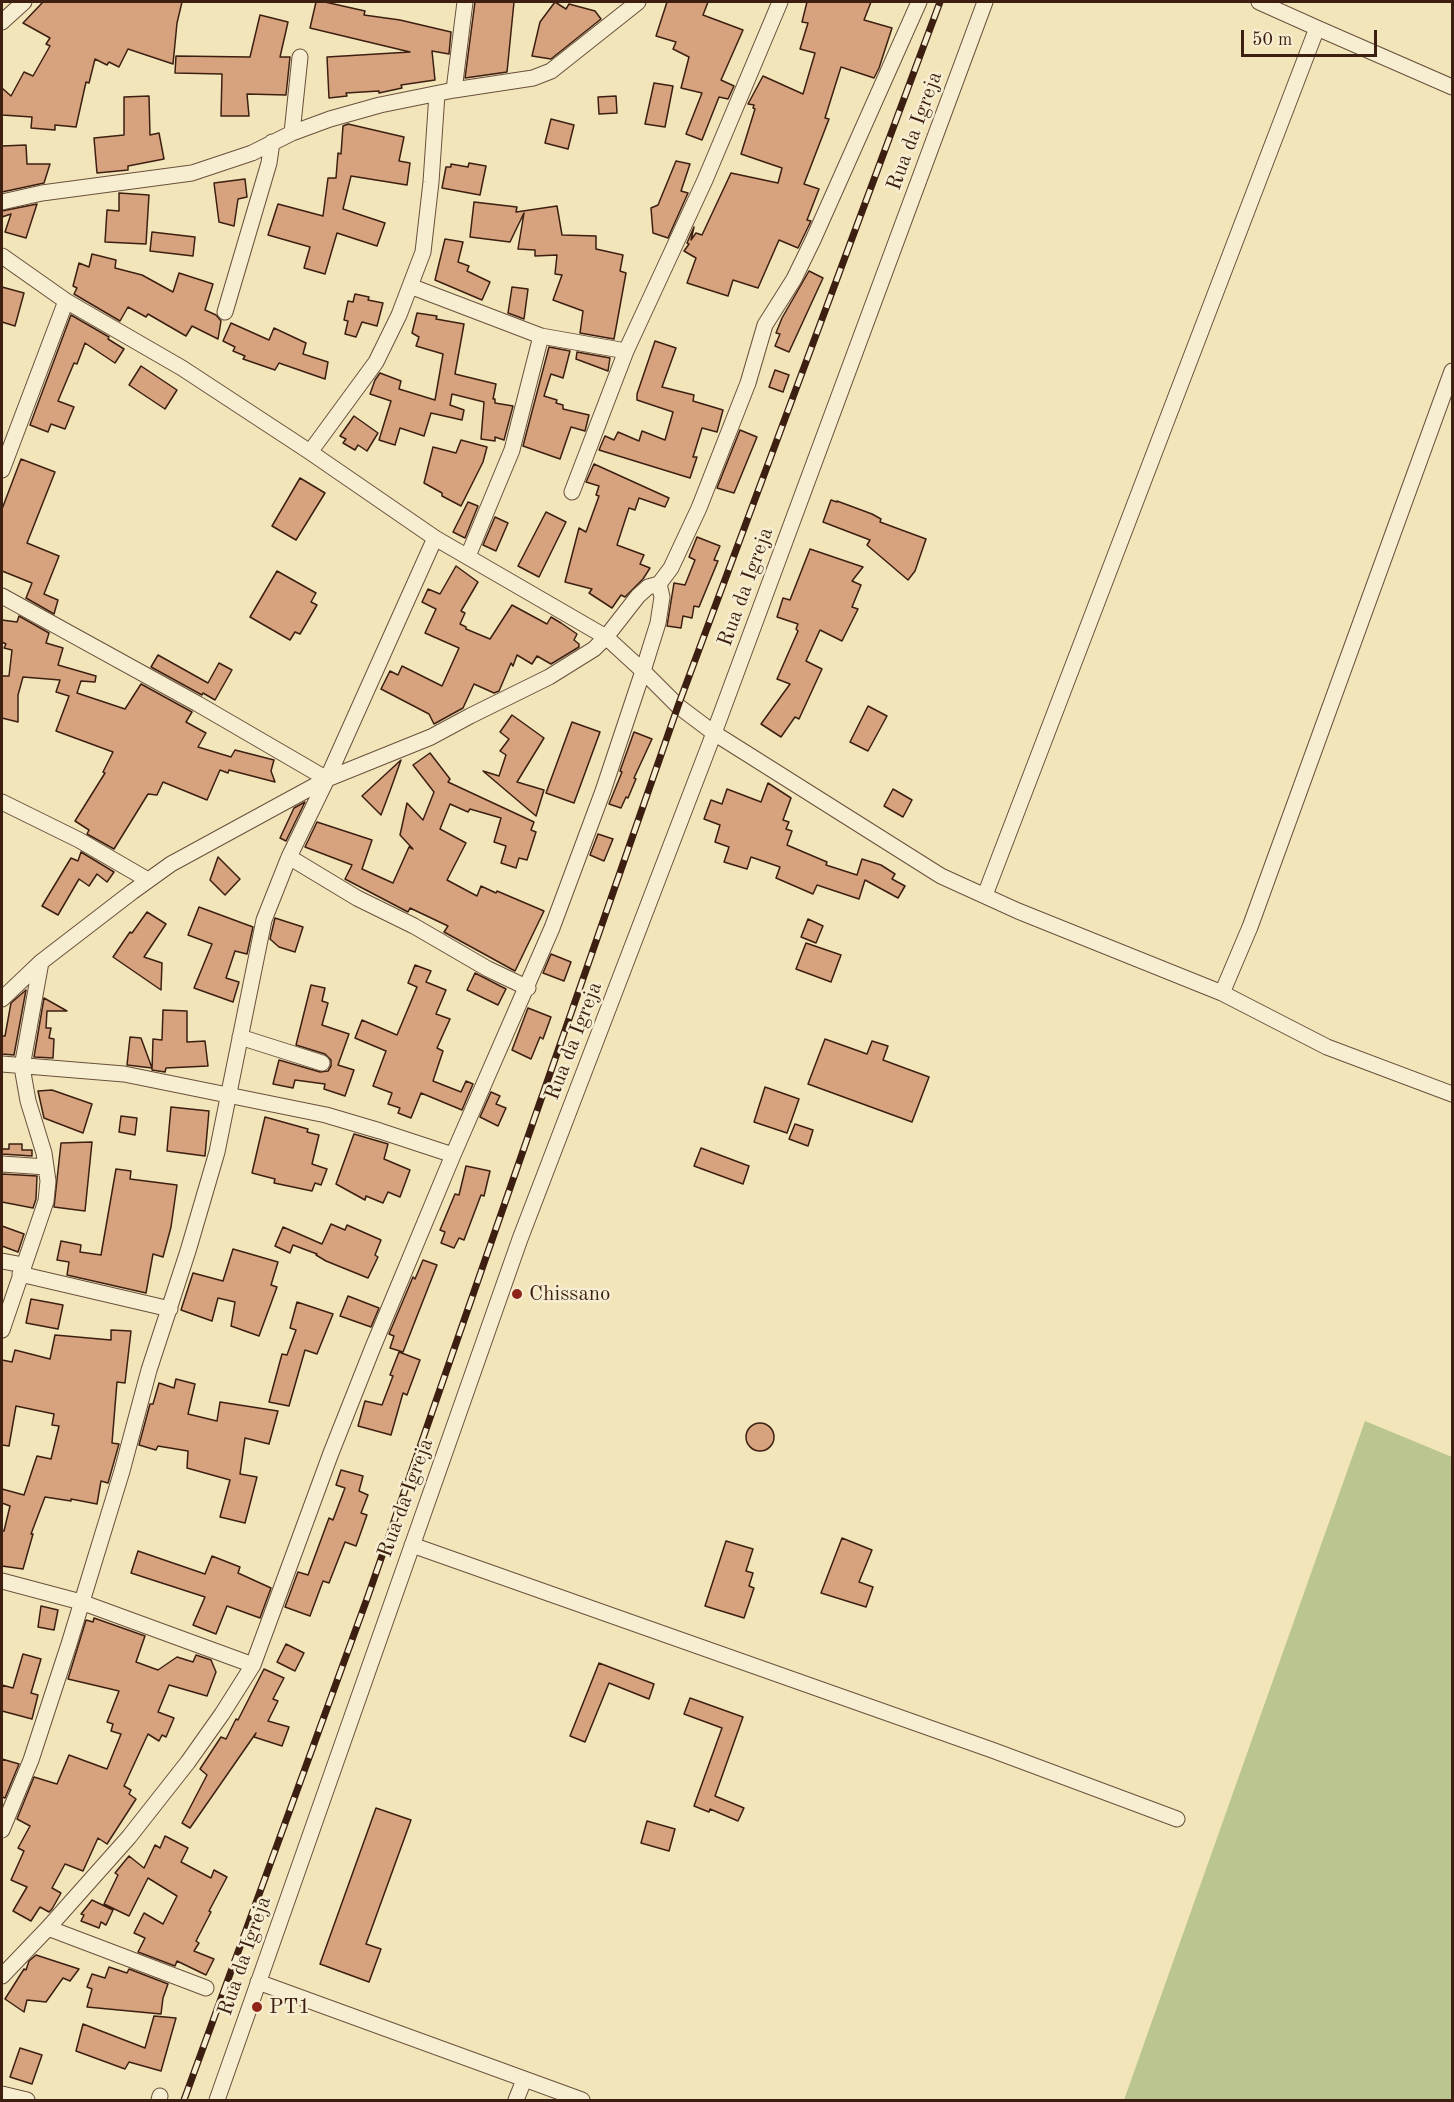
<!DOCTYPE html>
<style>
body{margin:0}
#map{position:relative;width:1454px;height:2102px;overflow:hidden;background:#f2e5b9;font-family:"Old Standard TT",serif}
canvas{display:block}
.frame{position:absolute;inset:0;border:3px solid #3c1f11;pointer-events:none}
.scale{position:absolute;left:1241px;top:30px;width:136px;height:27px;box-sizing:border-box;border:3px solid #3c1f11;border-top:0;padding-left:8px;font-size:18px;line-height:21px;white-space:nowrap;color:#3c1f11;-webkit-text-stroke:4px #f7eed2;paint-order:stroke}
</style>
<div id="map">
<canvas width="1454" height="2102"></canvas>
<div class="frame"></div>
<div class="scale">50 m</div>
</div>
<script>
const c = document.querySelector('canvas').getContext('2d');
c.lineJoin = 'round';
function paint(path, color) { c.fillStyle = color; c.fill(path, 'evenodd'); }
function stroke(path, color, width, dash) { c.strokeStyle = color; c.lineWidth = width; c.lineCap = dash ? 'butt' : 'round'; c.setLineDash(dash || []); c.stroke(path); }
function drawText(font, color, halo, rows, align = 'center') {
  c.font = font + ' "Old Standard TT",serif'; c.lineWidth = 5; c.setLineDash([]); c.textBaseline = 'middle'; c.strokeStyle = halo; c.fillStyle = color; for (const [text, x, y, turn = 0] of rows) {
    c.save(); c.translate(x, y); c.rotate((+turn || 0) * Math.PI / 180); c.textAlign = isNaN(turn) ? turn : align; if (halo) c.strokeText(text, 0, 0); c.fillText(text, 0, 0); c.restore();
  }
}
const green = new Path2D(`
 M1365,1421l87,36v643h-328z`);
const building = new Path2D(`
 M43,2h139l-5,21 -4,41 -45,-15 -9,18 -10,-5 -2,3 -12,-6 -6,24 -3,-1 -10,45 -21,-2v5l-24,-2 1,-11 -30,-2v-27l9,8 13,-24 9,4 17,-30 -4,-2 4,-6 -27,-15z
 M316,2h9l40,9 -1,4 36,5 51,12 -2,22 -17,-3 3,29 -34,5 1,3 -23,5v-2l-33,2 1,3 -18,2 -2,-41 83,-5 -100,-24z
 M475,2h39l-7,70 -42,6z
 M555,2l11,7 3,-5 26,7 6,8 -50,40 -19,-3 8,-34z
 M667,2h41l-5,13 40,15 -22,50 13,6 -6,13 -9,-2 -17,43 -16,-6 16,-41 -21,-5 8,-31 -16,-8 3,-7 -20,-6z
 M807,2h64l-7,18 28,8 -13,40 -5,10 -33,-11 -16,51 4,1 -25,65 15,5 -12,31 4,1 -13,27 -19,-8 -21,48 -25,-8 -5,16 -41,-13 9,-25 -12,-7 5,-7 -2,-1 7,-16 -3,13 5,-7 6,2 29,-62 47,10 4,-15 -41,-14 14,-45 -2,-1 1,-3 -6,-1 15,-28 40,18 12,-41 -15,-4 8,-26 -6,-1z
 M260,15l28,7 -8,35h10l-4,38 -39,-1 2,22h-28l1,-42 -47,-1 1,-17 74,1z
 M654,83l19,3 -8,41 -20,-3z
 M149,96l1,39 9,-2 5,26 -36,7v4l-31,3 -3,-35 30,-3v-38z
 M616,96l1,17 -18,1 -1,-17z
 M551,119l23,6 -6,24 -23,-6z
 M348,124l56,13 -5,24 11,2 -3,22 -56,-9 -8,33 42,14 -8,23 -40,-13 -12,41 -21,-6 6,-21 -42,-12 10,-31 45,12 5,-38h8l2,-25 3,1 2,-28z
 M26,145l1,19h23l-6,19 -42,9v-46z
 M676,161l14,3 -9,27 7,2 -20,45 -15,-5 -2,-25 7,-3z
 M469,163l17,3 -6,29 -38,-7 4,-21h5v-3l17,3z
 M245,179l2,18 -9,2 -4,27 -15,-4 -5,-39z
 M119,193l30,2 -3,49 -41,-2 2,-32 12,1z
 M474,202l43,5 -1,5 41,-6 5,29 34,1v13l27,6 -3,16 6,2 -12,66 -34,-6 3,-22 -30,-11 9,-25 -7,-1 2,-19 -22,1v-6l-17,-1 6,-36 -14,29 -40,-5z
 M37,204l-11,34 -21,-6 6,-18 -9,3v-6z
 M152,232l43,5 -2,19 -43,-5z
 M445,239l18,3 -5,20 11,4 -2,5 23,11 -8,18 -47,-20z
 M92,254l24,6 -1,8 27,7 31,17 6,-19 34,11 -8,26 11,5 5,6 -3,18 -26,-13 -6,10 -38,-22 -2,3 -18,-10 -8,14 -46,-27 3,-6 -4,-2 6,-23 10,4z
 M809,271l14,7 -34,74 -14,-6 5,-12 -4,-1 6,-15z
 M2,287l22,6 -9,33 -13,-4z
 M512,287l16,2 -4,30 -16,-6z
 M355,294l14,3 -1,3 15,3 -6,23 -15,-4 -6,15 -11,-3 3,-13 -4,-1 4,-19 5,1z
 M417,313l20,3 -1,3 28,5 -9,50 41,10 -3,15h2v4l18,3 -9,34 -9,-3v4l-14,-2 3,-37 -32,-8 -2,11 14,5 -2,10 -31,-7 -7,23 -24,-8 -5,17 -16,-5 12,-39 -21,-7 5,-14 5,-7 21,8 -2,8 36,11 8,-46 -27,-8 3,-9 -7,-4z
 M71,315l38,22 -1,2 16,10 -9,14 -30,-20 -8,21 -3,-1 -16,38 16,6 -9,22 -14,-5 -3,8 -18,-7z
 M231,323l38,17 5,-12 32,15 -3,11 25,8 -3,17 -46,-16 -4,7 -32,-11 2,-3 -12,-5 2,-4 -12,-6z
 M655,341l21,7 -14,39 32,8 -1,6 30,9 -6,22 -15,-4 -9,29h4l-7,21 -91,-28 6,-14 9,4 4,-8 21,9 3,-10 23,9 8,-28 -36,-12v-6z
 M549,347l21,4 -7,27 -12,-4 -7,22 13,4 -1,3 7,2v4l26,6 -4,16 -14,-4 -11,32 -37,-13z
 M577,352l33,6 -2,13 -32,-12z
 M141,366l36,24 -12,19 -36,-24z
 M775,370l14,5 -6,17 -14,-5z
 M354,416l24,17 -11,18 -9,-6 -3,5 -12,-7 3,-4 -6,-3z
 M740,430l17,7 -23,56 -17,-5z
 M461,440l26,7 -4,15 -22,44 -19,-10v-3l-18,-10 9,-36 23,6z
 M21,459l34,13 -28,71 32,13 -15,38 14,6 -4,14 -28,-16 6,-15 -30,-12v-62z
 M594,464l75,34 -4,9 -26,-9 -4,12 -6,-2 -12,37 27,10 -4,9 10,4 -7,11 -18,18 -4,-2 -9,13 -23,-15 3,-4 -27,-7 14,-54 7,4 13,-36 -3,-1 3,-9 -13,-4z
 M300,478l25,15 -29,47 -24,-14z
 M831,500l6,2v-1l35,13 9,5 -1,3 46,17 -11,32 -7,9 -41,-35 3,-5 -47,-18z
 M468,502l10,4 -13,32 -12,-6z
 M546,512l20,10 -27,55 -21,-11z
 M495,517l13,6 -12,28 -13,-6z
 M697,537l23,9 -6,14 4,1 -19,46 -5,-1 -2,12 -9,-2 -2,12 -14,-2 7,-43 11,2 10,-25 -6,-3z
 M810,549l53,18 -11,14 9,4 -9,22 6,2 -16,32 -22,-11 -14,31 16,8 -23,50 -4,-2 -14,20 -20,-13 29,-40 -13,-5 21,-48 -2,-2 2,-5 -21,-7 6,-19 7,2z
 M456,566l22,16 -17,29 4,2 -5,11 6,3v2l24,10 22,-34 35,19 4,-7 10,6 16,11 -3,6 5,4v3l-28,17 -14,-8 -5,8 -15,-9 -4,11 -2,-3 -12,28 -5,2 -20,-9 -11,24 -29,16 -5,-10 -48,-25 9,-18 8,4 4,-9 40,20 17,-38 -34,-15 11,-24 -14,-7 6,-13 12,5z
 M277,571l39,22 -5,9 6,3 -17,29 -5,-2 -5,8 -40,-23z
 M19,616l30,17 -3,10 17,5 -5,17 38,11 -1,6 -14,-1 -4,12 48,16 16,-25 51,28 -6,10 20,11 -8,14 33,10 4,-7 39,10 -3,11 4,11 -46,-12 -1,3 -8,-3 -13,30 -44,-18 -6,13 -9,-1 -34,55 -27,-15 2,-4 -14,-9 30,-48 -2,-1 10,-20 -57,-21 13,-35 -13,-4 4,-12 -37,-3 -5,18v27l-16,-4v-42h7l3,-26 -8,-2 2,-4 -4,-2v-22l15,2z
 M158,655l50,28 11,-20 13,7 -17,30 -12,-7 -1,2 -51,-28z
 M868,706l19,10 -19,35 -18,-9z
 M512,715l32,23 -27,44 27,8 -8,26 -53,-45 16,5 7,-21 -6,-4 9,-12 -9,-7z
 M572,722l28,10 -26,71 -28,-10z
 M634,732l18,7 -18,39 2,1 -8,19 -2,-1 -5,11 -12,-4 13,-32 -2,-1z
 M430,753l20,26 -2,3 86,40 -3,8 5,2 -9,28 -8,-2 -3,10 -15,-5 5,-17 -12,-4 7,-24 -31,-9 -2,3 -18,-8 -10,25 26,14 -19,37 30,16 4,-10 15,7 1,-2 47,20 -29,60 -71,-39 4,-6 -38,-18 -2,4 -63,-33 7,-14 -47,-18 12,-25 55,18 -10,29 31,14 16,-36 4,2 -13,-14 7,-32 16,17 11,-28 -21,-27z
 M401,760l-11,31 -9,24 -19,-19z
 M768,783l23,15 -8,22 6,2 -3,7 6,2 -5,14 40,17 -1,3 31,10 5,-16 19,6 14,9 -3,5 13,7 -7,12 -33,-18 -6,19 -42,-14 -4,9 -37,-16 4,-11 -29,-10 -4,12 -23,-7 5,-15 -14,-5 5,-17 -16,-6 7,-19 11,4 5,-15 34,13z
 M893,789l19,11 -9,17 -19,-11z
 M305,802l-19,39 -6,-3 14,-30z
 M598,834l15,5 -9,22 -14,-6z
 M81,852l33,20 -7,10 -10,-8 -8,12 -10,-7 -21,36 -16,-9 29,-48 7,3z
 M218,857l22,22 -15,16 -15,-15z
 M199,907l54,20 -6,27 -12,-3 -9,27 13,4 -6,20 -39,-14 18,-44 -24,-9z
 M147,912l19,12 -22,33 18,6 -1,27 -48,-33 17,-25 2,1z
 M275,918l28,9 -8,25 -16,-5 -9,-8z
 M808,919l15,7 -7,17 -15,-6z
 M806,943l35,12 -10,27 -35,-13z
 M551,954l20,8 -7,19 -21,-8z
 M415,965l16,6 -5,11 20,8 -10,24 14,5 -13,29 6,3 -10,30 28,11 5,-11 7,3 -11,26 -41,-17 -10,25 -13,-5 2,-5 -12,-4 4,-11 -19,-7 13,-35 -31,-13 7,-18 35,15 20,-48 -9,-4z
 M475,973l31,16 -8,16 -31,-15z
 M311,985l14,3 -3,13 6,2 -6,22 27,9 -11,31 16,5 -9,26 -21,-7 1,-5 -30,-4 -2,8 -20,-4 6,-24 41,12 8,-1 3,-5v-6l-6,-6 -29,-9z
 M26,990l-12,65 -12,-1v-18h3l6,-33z
 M44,998l23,13h-20l-1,17h5l-2,10 5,1 -1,19 -19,-1z
 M528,1008l23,9 -8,22 -3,-2 -9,22 -19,-9z
 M163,1010l24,1v31l18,-1 3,25 -42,2 -1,4 -13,-2 1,-31 9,1z
 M130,1037l11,1 11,30 -25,-3z
 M825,1039l42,15 5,-13 16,5 -5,14 46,17 -17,45 -104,-38z
 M765,1087l34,12 -12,34 -33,-11z
 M52,1090l40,14 -9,29 -39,-15 -6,-27z
 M491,1092l9,4 -4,8 10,4 -8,18 -18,-9z
 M171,1107l38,4 -4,45 -38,-5z
 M121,1116l16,2 -2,17 -16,-3z
 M265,1117l43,12 -1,3 12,3 -7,29 15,5 -6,16 -6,-2 -3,8 -38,-8 1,-4 -23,-6z
 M795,1124l18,6 -5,16 -19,-7z
 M354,1134l34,10 -4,15 26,11 -10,27 -12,-5 -5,11 -17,-7 -1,4 -29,-16z
 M92,1142l-7,69 -31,-4 7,-64z
 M9,1144h13v6h10v6l-30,-2v-5h7z
 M701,1148l48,18 -6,18 -49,-18z
 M466,1166l24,5 -6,25 -3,-1 -17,45 -5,-2 -5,10 -13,-5 4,-11 -5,-2 15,-36 4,1z
 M116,1169l15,2 -1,8 47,6 -6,42 -8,30 -10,-3 -7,39 -79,-18 2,-13 -12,-2 4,-19 20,4 -1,7 21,3z
 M2,1174l35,2 -1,23 -3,9 -31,-6z
 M331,1224l14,6 2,-5 34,15 -6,15 3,2 -10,21 -42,-17 -10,-6 1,-1 -24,-9 -3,8 -15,-7 8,-19 39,17z
 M2,1226l22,8 -6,18 -16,-6z
 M233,1249l45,13 -7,23 6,2 -18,49 -28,-10 4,-24 -17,-4 -6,23 -31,-11 12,-37 30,8z
 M423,1260l14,5 -34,87 -13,-4 4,-12 -5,-2 24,-57 2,2z
 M348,1296l31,12 -8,19 -31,-11z
 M31,1299l32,6 -5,24 -32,-6z
 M297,1302l36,12 -16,40 -12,-4 -16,56 -20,-4 13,-48 5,1 9,-25 -6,-2z
 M111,1330l20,1 -6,52 -8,-1 -5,61 7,1 -11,39 -7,-2 -4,23 -26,-5v2l-26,-4 -14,37h2l-10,35 -21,-3v-35h2l6,-25 -8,-3v-14l22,6 13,-39 14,3 8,-33 -7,-1 2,-11 -38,-8 -7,40 -7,-1v-85l10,2 3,-12 35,9 5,-24 56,5z
 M399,1352l21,8 -13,35 -4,-2 -12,42 -33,-9 7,-25 17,4 11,-29 -3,-1z
 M176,1379l19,5 -7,30 29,7 3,-19 58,9 -9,33 -24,-6 -5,36 17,3 -12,46 -25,-6 10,-37 -43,-12 1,-17 -30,-5 -2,4 -17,-5 11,-41h3l6,-21 15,5z
 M746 1437a14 14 0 1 1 28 0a14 14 0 1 1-28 0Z
 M341,1470l22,6 -4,15 9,4 -7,18 6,2 -11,31 -11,-4 -16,41 -6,-2 -13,35 -25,-9 13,-35 10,3 21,-57 4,2 12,-32 -9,-3z
 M842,1538l30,12 -13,32 14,5 -7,20 -45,-14z
 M726,1541l27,8 -7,22 7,2 -4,13 5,2 -10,30 -39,-12z
 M138,1551l67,23 7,-18 28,11 -2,6 33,15 -11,30 -33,-12 -11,28 -23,-9 12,-28 -74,-24z
 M41,1606l17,4 -4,20 -16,-3z
 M94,1618l51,18 -9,26 22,8 19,-13 16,5 3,-7 15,5 5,12 -9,24 -38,-11 -11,27 16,6 -8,19 -4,-2 -3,6 -11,-7 -24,52 7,4 -2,4 7,5 -29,45 -9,-6 -15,33 -18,-7 -13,24 9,5 -9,16 -3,3 -9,-5 -9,14 -18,-10 14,-24 -16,-7 13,-29 -6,-3 12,-22 -13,-7 17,-42 23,7 12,-29 38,14 14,-35 -10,-3 2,-7 -6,-2 12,-31 -51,-12 18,-59 7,2z
 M286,1644l18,9 -9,18 -18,-9z
 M23,1654l18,5 -10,34 7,2 -6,24 -30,-8v-26l11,3z
 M599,1663l55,21 -5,15 -40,-16 -24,59 -15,-6z
 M264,1669l20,9 -11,21 5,2 -10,20 21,6 -7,19 -28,-9 2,-4 -66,95 -8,-5 25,-48 -7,-6 21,-32 5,2 10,-20 2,1z
 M690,1698l53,19 -28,79 29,12 -6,13 -28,-12 -1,3 -15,-6 28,-78 -38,-14z
 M2,1759l17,5 -14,34 -3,-1z
 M376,1808l35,12 -45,124 15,5 -12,33 -49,-18z
 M647,1821l28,8 -6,22 -28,-8z
 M165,1836l23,12 -7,14 30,16 3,-8 13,7 -18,34 2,1 -15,29 3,2 -5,8 20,8 -8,16 -29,-14 -2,5 -37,-14 7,-14 -11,-5 10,-20 19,11 14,-28 -29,-18 -19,38 -25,-12 14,-29 -3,-2 14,-17 15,12 11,-23 5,3z
 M92,1900l21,10 -7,15 -5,-3 -2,6 -18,-7 3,-6 -3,-1z
 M36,1955l43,14 -9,12 -7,-3 -17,24 -19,-2 -3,12 -19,-13 19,-30 2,1 3,-9z
 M109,1967l18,6 2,-4 39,15 -5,14 -2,16 -74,-7 5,-18 -5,-2 5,-13 13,4z
 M154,2016l22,2 -15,53 -32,-9 -4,7 -49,-18 7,-27 62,24z
 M20,2048l22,7 -10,29 -22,-7z`);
const minor = new Path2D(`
 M1259,2l58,26 135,59
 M2,22l22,-20
 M454,90l11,-88
 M292,133l8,-76
 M2,202l40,-9 150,-20 60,-20 40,-20 38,-14 50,-14 74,-15 79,-12 18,-7 87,-69
 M2,256l64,45 116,67 128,84 125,86 171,99 37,34 35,35 36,27 227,143 77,35 204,82 105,54 125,47
 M410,286l131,50 85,15
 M225,312l44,-149 3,-21
 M310,452l66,-90 23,-47 24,-63 8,-70 6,-88
 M2,470l64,-169
 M572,492l54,-141 79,-171 75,-178
 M468,556l44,-106 29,-114
 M2,596l196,108 129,75
 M2,802l77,38 69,40
 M289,857l68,41 57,28 74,43 40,19
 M985,895l332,-867
 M1222,993l28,-66 202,-556
 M2,999l39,-37 91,-70 39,-28 156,-85 104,-42 39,-21 79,-39 45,-28 12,-12 32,-41 10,-9 11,-3 12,-16 28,-60 49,-125 17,-58 29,-46 19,-39 106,-238
 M240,1037l82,26
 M2,1064l122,10 202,41 54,16 73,24
 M2,1164l44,3
 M2,1261l21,4
 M20,1274l150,35
 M2,1330l44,-129 2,-20 -4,-28 -16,-52 -6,-34 19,-105
 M412,1545l580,205 185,69
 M2,1581l79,21 172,63
 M2,1830l29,-70 38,-116 53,-173 27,-101 39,-119 29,-99 47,-232 25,-63 38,-78 108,-241
 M48,1928l158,60
 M2,1976l46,-48 81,-91 59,-75 34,-48 31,-49 78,-212 42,-106 80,-192 99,-227 51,-137 40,-120 15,-48 4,-26 -3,-13
 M258,1982l324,118
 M2,2094l25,6
 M159,2100l1,-4
 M217,2100l303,-861 194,-506 271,-731
 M516,2100l8,-20`);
const rail = new Path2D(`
 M184,2100l184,-504 310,-890 262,-704`);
const markers = [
 [517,1294,6,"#8f2418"],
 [257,2007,6,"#8f2418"]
];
const streetNames = [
 ["Rua da Igreja",915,131,-70],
 ["Rua da Igreja",746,587,-70],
 ["Rua da Igreja",574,1041,-69],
 ["Rua da Igreja",406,1498,-70],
 ["Rua da Igreja",245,1956,-71]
];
const poiNames = [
 ["Chissano",529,1294],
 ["PT1",269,2007]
];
paint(green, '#bac590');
paint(building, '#d7a37e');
stroke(building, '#3c1f11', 1.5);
stroke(minor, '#6a503b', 17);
stroke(minor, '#f7eed2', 15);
stroke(rail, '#3c1f11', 7);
stroke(rail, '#f7eed2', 4.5, [14]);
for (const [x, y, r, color] of markers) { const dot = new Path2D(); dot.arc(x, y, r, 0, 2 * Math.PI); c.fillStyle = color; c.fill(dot); stroke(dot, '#f7eed2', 2); }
drawText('21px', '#3c1f11', '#f7eed2', streetNames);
drawText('21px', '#3c1f11', '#f7eed2', poiNames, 'left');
</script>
